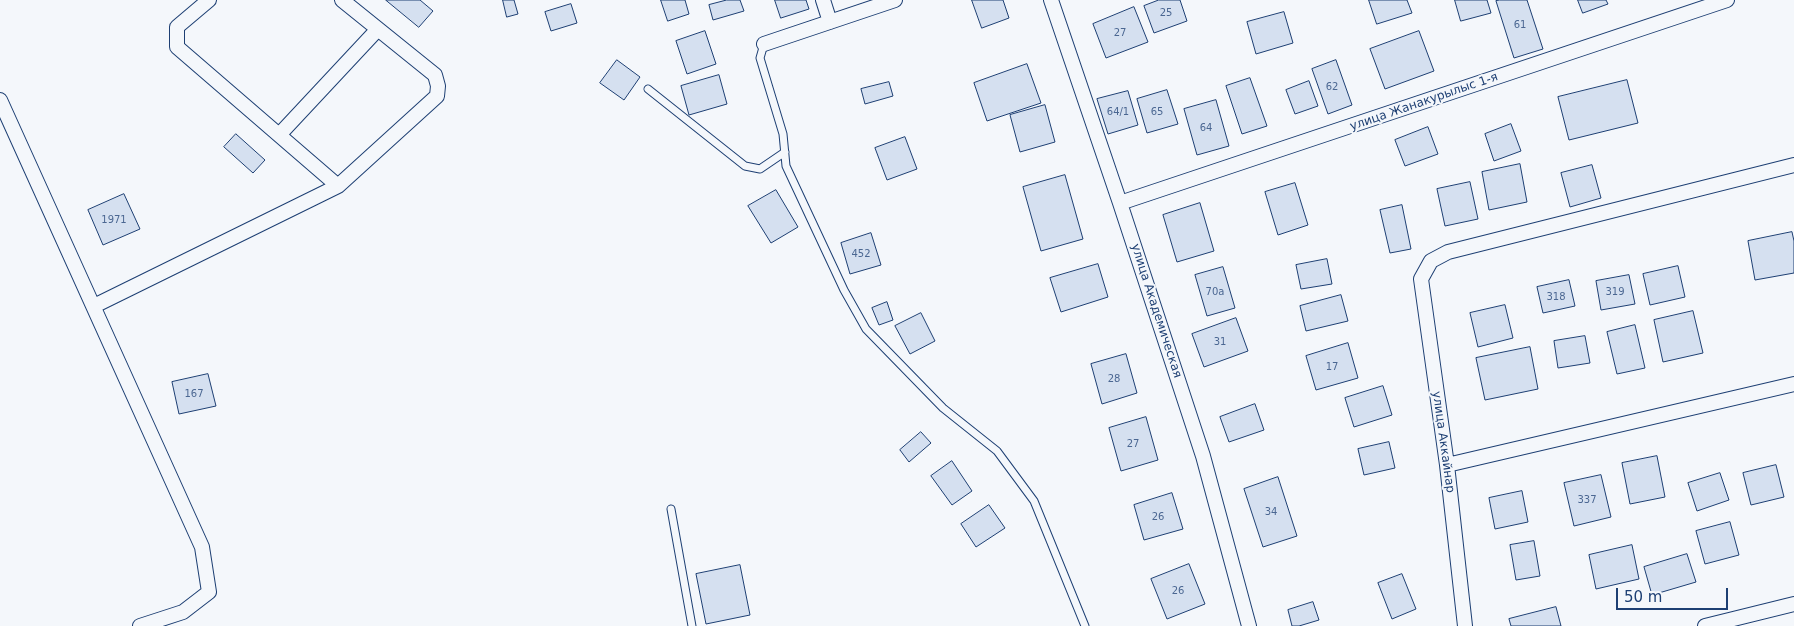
<!DOCTYPE html>
<meta charset="utf-8">
<style>
body{margin:0}
#map{position:relative;width:1794px;height:626px;overflow:hidden;background:#f4f7fb;font-family:"DejaVu Sans",sans-serif}
canvas{display:block}
.scale{position:absolute;left:1616px;top:588px;width:112px;height:22px;box-sizing:border-box;border:2px solid #1d3f73;border-top:0;padding-left:6px;font-size:15px;line-height:18px;white-space:nowrap;color:#1d3f73;-webkit-text-stroke:4px #f4f7fb;paint-order:stroke}
</style>
<div id="map">
<canvas width="1794" height="626"></canvas>
<div class="scale">50 m</div>
</div>
<script>
const c = document.querySelector('canvas').getContext('2d');
c.lineJoin = 'round';
function paint(path, color) { c.fillStyle = color; c.fill(path, 'evenodd'); }
function stroke(path, color, width, dash) { c.strokeStyle = color; c.lineWidth = width; c.lineCap = dash ? 'butt' : 'round'; c.setLineDash(dash || []); c.stroke(path); }
function drawText(font, color, halo, rows, align = 'center') {
  c.font = font + ' "DejaVu Sans",sans-serif'; c.lineWidth = 4; c.setLineDash([]); c.textBaseline = 'middle'; c.strokeStyle = halo; c.fillStyle = color; for (const [text, x, y, turn = 0] of rows) {
    c.save(); c.translate(x, y); c.rotate((+turn || 0) * Math.PI / 180); c.textAlign = isNaN(turn) ? turn : align; if (halo) c.strokeText(text, 0, 0); c.fillText(text, 0, 0); c.restore();
  }
}
const building = new Path2D(`
 M386,0h34l13,11 -14,16z
 M503,0h11l4,14 -11,3z
 M661,0h24l4,14 -21,7z
 M727,0h13l4,11 -31,9 -4,-15z
 M775,0h31l3,9 -28,9z
 M972,0h31l6,18 -27,10z
 M1159,0h21l7,21 -33,12 -10,-27z
 M1369,0h38l5,13 -35,11z
 M1455,0h32l4,13 -30,8z
 M1500,0h27l16,49 -29,9 -18,-57z
 M1578,0h28l2,4 -25,9z
 M571,4l6,19 -26,8 -6,-19z
 M1134,7l14,35 -42,16 -13,-34z
 M1284,12l9,31 -37,11 -9,-32z
 M705,31l11,33 -29,10 -11,-33z
 M1419,31l15,40 -49,18 -15,-40z
 M617,60l23,17 -16,23 -24,-17z
 M1336,60l16,45 -24,9 -16,-45z
 M1027,64l14,39 -54,18 -13,-38z
 M719,75l8,29 -38,11 -8,-29z
 M1250,78l17,48 -25,8 -16,-48z
 M1627,80l11,43 -69,17 -11,-43z
 M1309,81l9,25 -23,8 -9,-24z
 M889,82l4,14 -28,8 -4,-15z
 M1167,90l11,34 -31,9 -10,-34z
 M1128,91l10,34 -30,9 -11,-35z
 M1216,100l13,46 -32,9 -13,-46z
 M1045,105l10,37 -35,10 -10,-37z
 M1511,124l10,27 -27,10 -9,-27z
 M1428,127l10,27 -33,12 -10,-26z
 M236,134l29,26 -12,13 -29,-26z
 M905,137l12,32 -30,11 -12,-32z
 M1520,164l7,38 -38,8 -7,-38z
 M1592,165l9,33 -31,9 -9,-34z
 M1065,175l18,64 -42,12 -18,-64z
 M1470,182l8,37 -33,7 -8,-37z
 M1295,183l13,42 -30,10 -13,-43z
 M776,190l22,37 -27,16 -23,-37z
 M124,194l16,35 -37,16 -15,-35z
 M1200,203l14,48 -37,11 -14,-47z
 M1402,205l9,44 -21,4 -10,-43z
 M1792,232l2,9v32l-39,7 -7,-39z
 M871,233l10,32 -31,9 -9,-31z
 M1327,259l5,25 -31,5 -5,-24z
 M1098,264l10,33 -47,15 -11,-34z
 M1678,266l7,31 -35,8 -7,-31z
 M1223,267l12,41 -28,8 -12,-41z
 M1629,275l6,29 -34,6 -5,-29z
 M1569,280l6,26 -32,7 -6,-26z
 M1341,295l7,26 -42,10 -6,-25z
 M887,302l6,18 -14,5 -7,-17z
 M1505,305l8,33 -35,9 -8,-34z
 M1693,311l10,42 -40,9 -9,-42z
 M921,313l14,28 -25,13 -15,-28z
 M1236,318l12,33 -44,16 -12,-33z
 M1635,325l10,43 -28,6 -10,-42z
 M1585,336l5,27 -32,5 -4,-27z
 M1348,343l10,35 -42,12 -10,-34z
 M1530,347l8,42 -53,11 -9,-42z
 M1126,354l11,39 -35,11 -11,-40z
 M208,374l8,32 -37,8 -7,-32z
 M1383,386l9,29 -38,12 -9,-29z
 M1255,404l9,26 -35,12 -9,-25z
 M1146,417l12,43 -37,11 -12,-43z
 M921,432l10,11 -22,19 -9,-12z
 M1389,442l6,26 -31,7 -6,-26z
 M1657,456l8,41 -35,7 -8,-41z
 M952,461l20,30 -20,14 -21,-29z
 M1776,465l8,32 -33,8 -8,-32z
 M1720,473l9,27 -32,11 -9,-28z
 M1601,475l10,42 -37,9 -10,-43z
 M1278,477l19,59 -34,11 -19,-58z
 M1522,491l6,31 -33,7 -6,-31z
 M1172,493l11,36 -39,11 -10,-35z
 M989,505l16,23 -29,19 -15,-23z
 M1730,522l9,33 -34,9 -9,-33z
 M1534,541l6,35 -24,4 -6,-35z
 M1632,545l7,34 -43,10 -7,-34z
 M1687,554l9,28 -44,13 -8,-28z
 M1189,564l16,40 -38,15 -16,-40z
 M740,565l10,50 -44,9 -10,-50z
 M1402,574l14,35 -24,10 -14,-36z
 M1313,602l6,18 -20,6h-7l-4,-16z
 M1556,607l5,19h-50l-2,-7z`);
const service = new Path2D(`
 M764,44l-4,14 23,76 3,32 58,124 22,39 77,79 54,43 37,50 51,125
 M648,89l97,77 15,3 25,-17
 M671,509l21,117`);
const minor = new Path2D(`
 M209,0l-32,27v20l161,139
 M823,0l7,22
 M1051,0l69,203 83,253 46,170
 M764,44l131,-44
 M0,100l202,447 7,45 -26,20 -43,14
 M279,135l99,-106
 M1120,203l607,-203
 M94,306l244,-120 99,-90 1,-10 -3,-11 -93,-75
 M1447,465l347,-81
 M1465,626l-18,-161 -26,-186 10,-18 17,-9 346,-87
 M1705,626l89,-22`);
const numberNames = [
 ["25",1166,13],
 ["61",1520,25],
 ["27",1120,33],
 ["62",1332,87],
 ["64/1",1118,112],
 ["65",1157,112],
 ["64",1206,128],
 ["1971",114,220],
 ["452",861,254],
 ["70а",1215,292],
 ["319",1615,292],
 ["318",1556,297],
 ["31",1220,342],
 ["17",1332,367],
 ["28",1114,379],
 ["167",194,394],
 ["27",1133,444],
 ["337",1587,500],
 ["34",1271,512],
 ["26",1158,517],
 ["26",1178,591]
];
const streetNames = [
 ["улица Жанакурылыс 1-я",1424,102,-19],
 ["улица Академическая",1156,311,72],
 ["улица Аккайнар",1443,442,82]
];
paint(building, '#d5e0f0');
stroke(building, '#1d3f73', 1);
stroke(service, '#1d3f73', 9);
stroke(minor, '#1d3f73', 16);
stroke(service, '#f4f7fb', 7);
stroke(minor, '#f4f7fb', 14);
drawText('10px', '#4b6792', null, numberNames);
drawText('12px', '#1d3f73', '#f4f7fb', streetNames);
</script>
